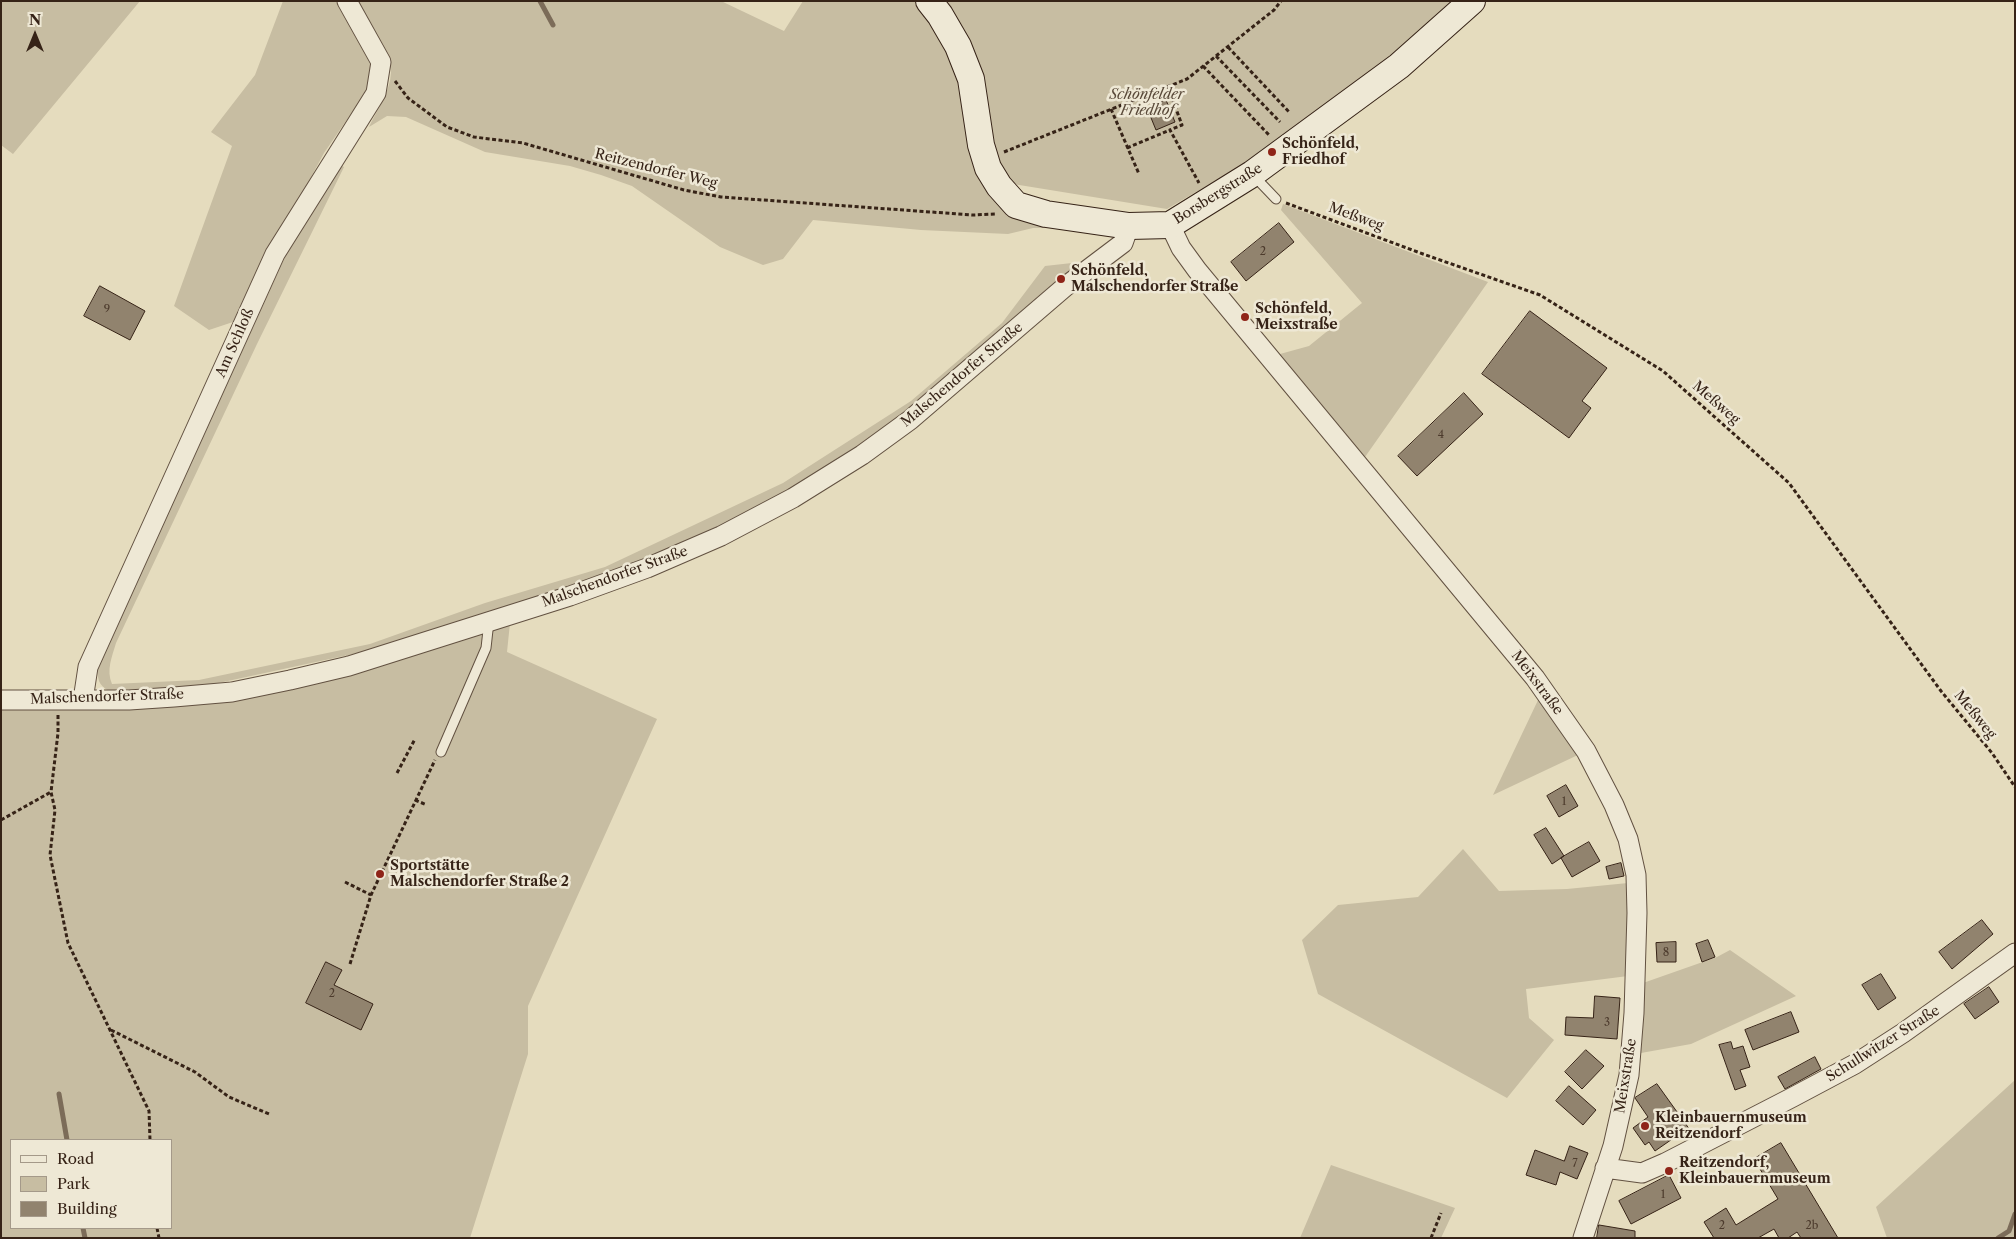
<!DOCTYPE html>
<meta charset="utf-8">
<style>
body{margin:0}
#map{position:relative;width:2016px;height:1239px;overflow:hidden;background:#e5dcbe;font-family:"Libre Caslon Text",serif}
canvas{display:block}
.frame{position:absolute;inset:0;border:2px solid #362317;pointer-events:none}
.legend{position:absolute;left:10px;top:1139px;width:162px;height:90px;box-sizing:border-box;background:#eee8d5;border:1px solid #a49989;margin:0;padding:6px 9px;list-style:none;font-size:15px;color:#362317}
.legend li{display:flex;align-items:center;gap:10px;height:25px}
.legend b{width:25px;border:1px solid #a49989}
.north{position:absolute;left:10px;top:10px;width:50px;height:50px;-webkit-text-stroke:4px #eee8d5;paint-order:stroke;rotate:0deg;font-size:14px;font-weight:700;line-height:20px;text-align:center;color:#362317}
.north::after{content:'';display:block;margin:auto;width:18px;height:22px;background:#362317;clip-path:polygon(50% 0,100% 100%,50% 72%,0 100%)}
</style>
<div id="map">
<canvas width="2016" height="1239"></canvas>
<div class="frame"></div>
<ul class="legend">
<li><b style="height:6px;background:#eee8d5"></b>Road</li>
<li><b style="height:14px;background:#c7bda2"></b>Park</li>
<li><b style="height:14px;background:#91836e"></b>Building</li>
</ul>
<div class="north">N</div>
</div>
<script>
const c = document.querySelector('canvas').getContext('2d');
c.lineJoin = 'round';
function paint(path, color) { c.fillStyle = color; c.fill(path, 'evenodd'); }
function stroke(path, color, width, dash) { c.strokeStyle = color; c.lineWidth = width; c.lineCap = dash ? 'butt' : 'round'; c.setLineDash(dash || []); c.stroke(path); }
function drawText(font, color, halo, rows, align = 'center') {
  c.font = font + ' "Libre Caslon Text",serif'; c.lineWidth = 5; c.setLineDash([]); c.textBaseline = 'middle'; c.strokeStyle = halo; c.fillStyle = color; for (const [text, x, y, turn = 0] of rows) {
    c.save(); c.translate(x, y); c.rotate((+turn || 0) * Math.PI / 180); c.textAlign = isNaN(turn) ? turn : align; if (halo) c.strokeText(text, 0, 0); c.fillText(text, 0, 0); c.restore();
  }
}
const green = new Path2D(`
 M1,1h139l-127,153 -12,-9z
 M283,1h57l31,60 -1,25 -46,67 -91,169 -24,8 -35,-24 58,-160 -21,-14 44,-57z
 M355,1h366l63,30 19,-30h115l43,76 12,84 104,67h-44l-25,6 -87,-4 -108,-10 -30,39 -20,6 -43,-18 -88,-61 -31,-11 -31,-9 -85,-14 -79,-35 -19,-1 -18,11c8,-17 21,-35 22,-54 1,-20 -25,-54 -36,-72z
 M941,1h513l-62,56 -116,88 -109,64 -160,-26z
 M339,164l5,3 -87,177 -141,299c-4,14 -10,27 -4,41l87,-4 171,-36 115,-41 120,-36 178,-84 128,-82 91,-78 43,-57 36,-4 -101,88 -80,67 -41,31 -58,35 -76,42 -121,50 -237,76 -167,36 -91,4c-11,-6 -12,-13 -11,-24l197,-432z
 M1283,204l205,78 -123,175 -85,-103 29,-8 53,-43 -81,-93z
 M510,623l-3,29 150,67 -129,287v48l-58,184h-469v-530l163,-2zM11,1140h160v88h-160z
 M1539,698l41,56 -87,41z
 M1463,849l36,42 68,-2 61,-6v93l-102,13 3,29 25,22 -47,58 -189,-104 -16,-54 36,-35 80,-8z
 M1730,950l66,46 -105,48 -50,9 2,-70 74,-26z
 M2015,1080v158h-128l-11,-31z
 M1331,1165l124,43 -14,30h-141z`);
const stream = new Path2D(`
 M540,1l13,24
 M59,1094l8,46
 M83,1228l2,10
 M1998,1238l11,-7 6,-17`);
const building = new Path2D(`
 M1166,100l9,22 -19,8 -9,-22z
 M1279,223l15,19 -48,39 -15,-19z
 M100,286l45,25 -15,29 -46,-24z
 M1530,311l77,57 -25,33 9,7 -22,30 -87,-64z
 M1464,393l19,21 -66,62 -19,-20z
 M1566,785l12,21 -19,11 -12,-21z
 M1546,828l18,28 -12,8 -18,-29z
 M1589,842l11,19 -28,16 -11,-19z
 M1621,863l3,13 -15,3 -3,-12z
 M1982,920l11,14 -41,35 -13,-17z
 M1708,940l7,17 -13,5 -6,-18z
 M1676,942v20h-19l-1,-19z
 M326,962l16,8 -8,15 39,19 -12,26 -55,-27z
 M1881,974l15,24 -18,12 -16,-25z
 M1989,987l10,15 -24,17 -11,-15z
 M1595,996l25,2 -3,41 -52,-4 1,-18 27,1z
 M1791,1012l8,20 -46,18 -8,-20z
 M1731,1042l2,7 10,-3 7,21 -10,3 6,16 -11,4 -16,-45z
 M1586,1050l18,16 -22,23 -17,-17z
 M1815,1057l6,12 -36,20 -7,-12z
 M1657,1084l33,46 -11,7 -1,-2 -23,16 -6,-9 -4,3 -12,-17 15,-11 -13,-19z
 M1569,1086l27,24 -13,15 -27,-24z
 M1781,1143l57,95h-37l-4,-6 -9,6h-9l-5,-9 -16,9h-44l-10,-16 22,-14 10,17 42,-26 -24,-40z
 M1570,1146l18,7 -11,26 -17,-7 -4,13 -30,-10 9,-25 29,11z
 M1669,1175l12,23 -50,26 -12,-23z
 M1599,1225l36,6v7h-38z`);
const path = new Path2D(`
 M1228,47l62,66
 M1216,56l64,66
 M1203,66l66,69
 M395,81l13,17 39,29 27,10 49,6 161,47 37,7 252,18 22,-1
 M1168,87l14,38 -12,5 29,53
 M1111,109l28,65
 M1127,148l43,-18
 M1004,152l183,-73 87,-69 7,-9
 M1286,203l137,51 117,41 123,76 126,112 152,208 51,62 23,34
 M58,715v18l-7,59 4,18 -5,45 18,88 81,168 1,29
 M397,773l18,-34
 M415,800l12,5
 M1,820l50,-28
 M345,882l26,13
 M350,964l21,-69 64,-135
 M111,1030l84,42 34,25 40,17
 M157,1228l2,10
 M1431,1238l10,-25`);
const lane = new Path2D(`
 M1254,176l22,23
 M441,752l45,-104 3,-27`);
const street = new Path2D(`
 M1170,225l11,23 16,22 338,408 51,73 28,54 14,34 8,36 1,38 -3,100 -5,62 -16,71 -30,92
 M1,700h128l45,-3 58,-5 58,-12 59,-14 221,-70 77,-28 74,-32 72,-38 69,-43 48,-35 156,-134 57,-43 6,-17
 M83,700l5,-33 187,-413 101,-161 5,-31 -34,-61
 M1605,1168l37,5 23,-10 128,-66 62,-33 48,-31 112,-80`);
const secondary = new Path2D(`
 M929,1l11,14 18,31 13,33 10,66 7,23 11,18 17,19 30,9 83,12 41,-1 82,-51 147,-108 73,-65`);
const markers = [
 [1272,152,5,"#8f2418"],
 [1061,279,5,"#8f2418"],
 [1245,317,5,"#8f2418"],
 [380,874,5,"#8f2418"],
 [1645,1126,5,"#8f2418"],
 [1669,1171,5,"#8f2418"]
];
const numberNames = [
 ["2",1263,252],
 ["9",107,310],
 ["4",1441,435],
 ["1",1564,802],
 ["8",1666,953],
 ["2",332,994],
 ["3",1607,1023],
 ["7",1575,1164],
 ["1",1663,1195],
 ["2",1722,1226],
 ["2b",1812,1226]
];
const parkNames = [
 ["Schönfelder",1147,95],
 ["Friedhof",1147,111]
];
const poiNames = [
 ["Schönfeld,",1282,144],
 ["Friedhof",1282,160],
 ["Schönfeld,",1071,271],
 ["Malschendorfer Straße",1071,287],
 ["Schönfeld,",1255,309],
 ["Meixstraße",1255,325],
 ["Sportstätte",390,866],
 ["Malschendorfer Straße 2",390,882],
 ["Kleinbauernmuseum",1655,1118],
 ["Reitzendorf",1655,1134],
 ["Reitzendorf,",1679,1163],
 ["Kleinbauernmuseum",1679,1179]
];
const streetNames = [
 ["Reitzendorfer Weg",656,169,14],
 ["Borsbergstraße",1218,194,-32],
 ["Meßweg",1356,217,20],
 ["Am Schloß",235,343,-66],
 ["Malschendorfer Straße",962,375,-40],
 ["Meßweg",1716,403,41],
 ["Malschendorfer Straße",615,577,-20],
 ["Meixstraße",1537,683,53],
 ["Malschendorfer Straße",107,697,-2],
 ["Meßweg",1975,715,51],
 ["Schullwitzer Straße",1883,1044,-32],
 ["Meixstraße",1626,1076,-81]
];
paint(green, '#c7bda2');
stroke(stream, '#7c6c59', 5);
paint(building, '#91836e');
stroke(building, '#362317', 1);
stroke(lane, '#625141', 11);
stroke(street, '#625141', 21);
stroke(secondary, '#362317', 28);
stroke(path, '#362317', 3, [4, 2.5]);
stroke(lane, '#eee8d5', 9);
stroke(street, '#eee8d5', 19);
stroke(secondary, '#eee8d5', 26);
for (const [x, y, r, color] of markers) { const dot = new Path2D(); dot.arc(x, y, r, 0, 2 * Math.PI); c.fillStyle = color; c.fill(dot); stroke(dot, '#eee8d5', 2); }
drawText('11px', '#4d3b2d', null, numberNames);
drawText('italic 14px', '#5a4a3a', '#eee8d5', parkNames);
drawText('bold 14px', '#362317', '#eee8d5', poiNames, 'left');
drawText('14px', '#362317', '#eee8d5', streetNames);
</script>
